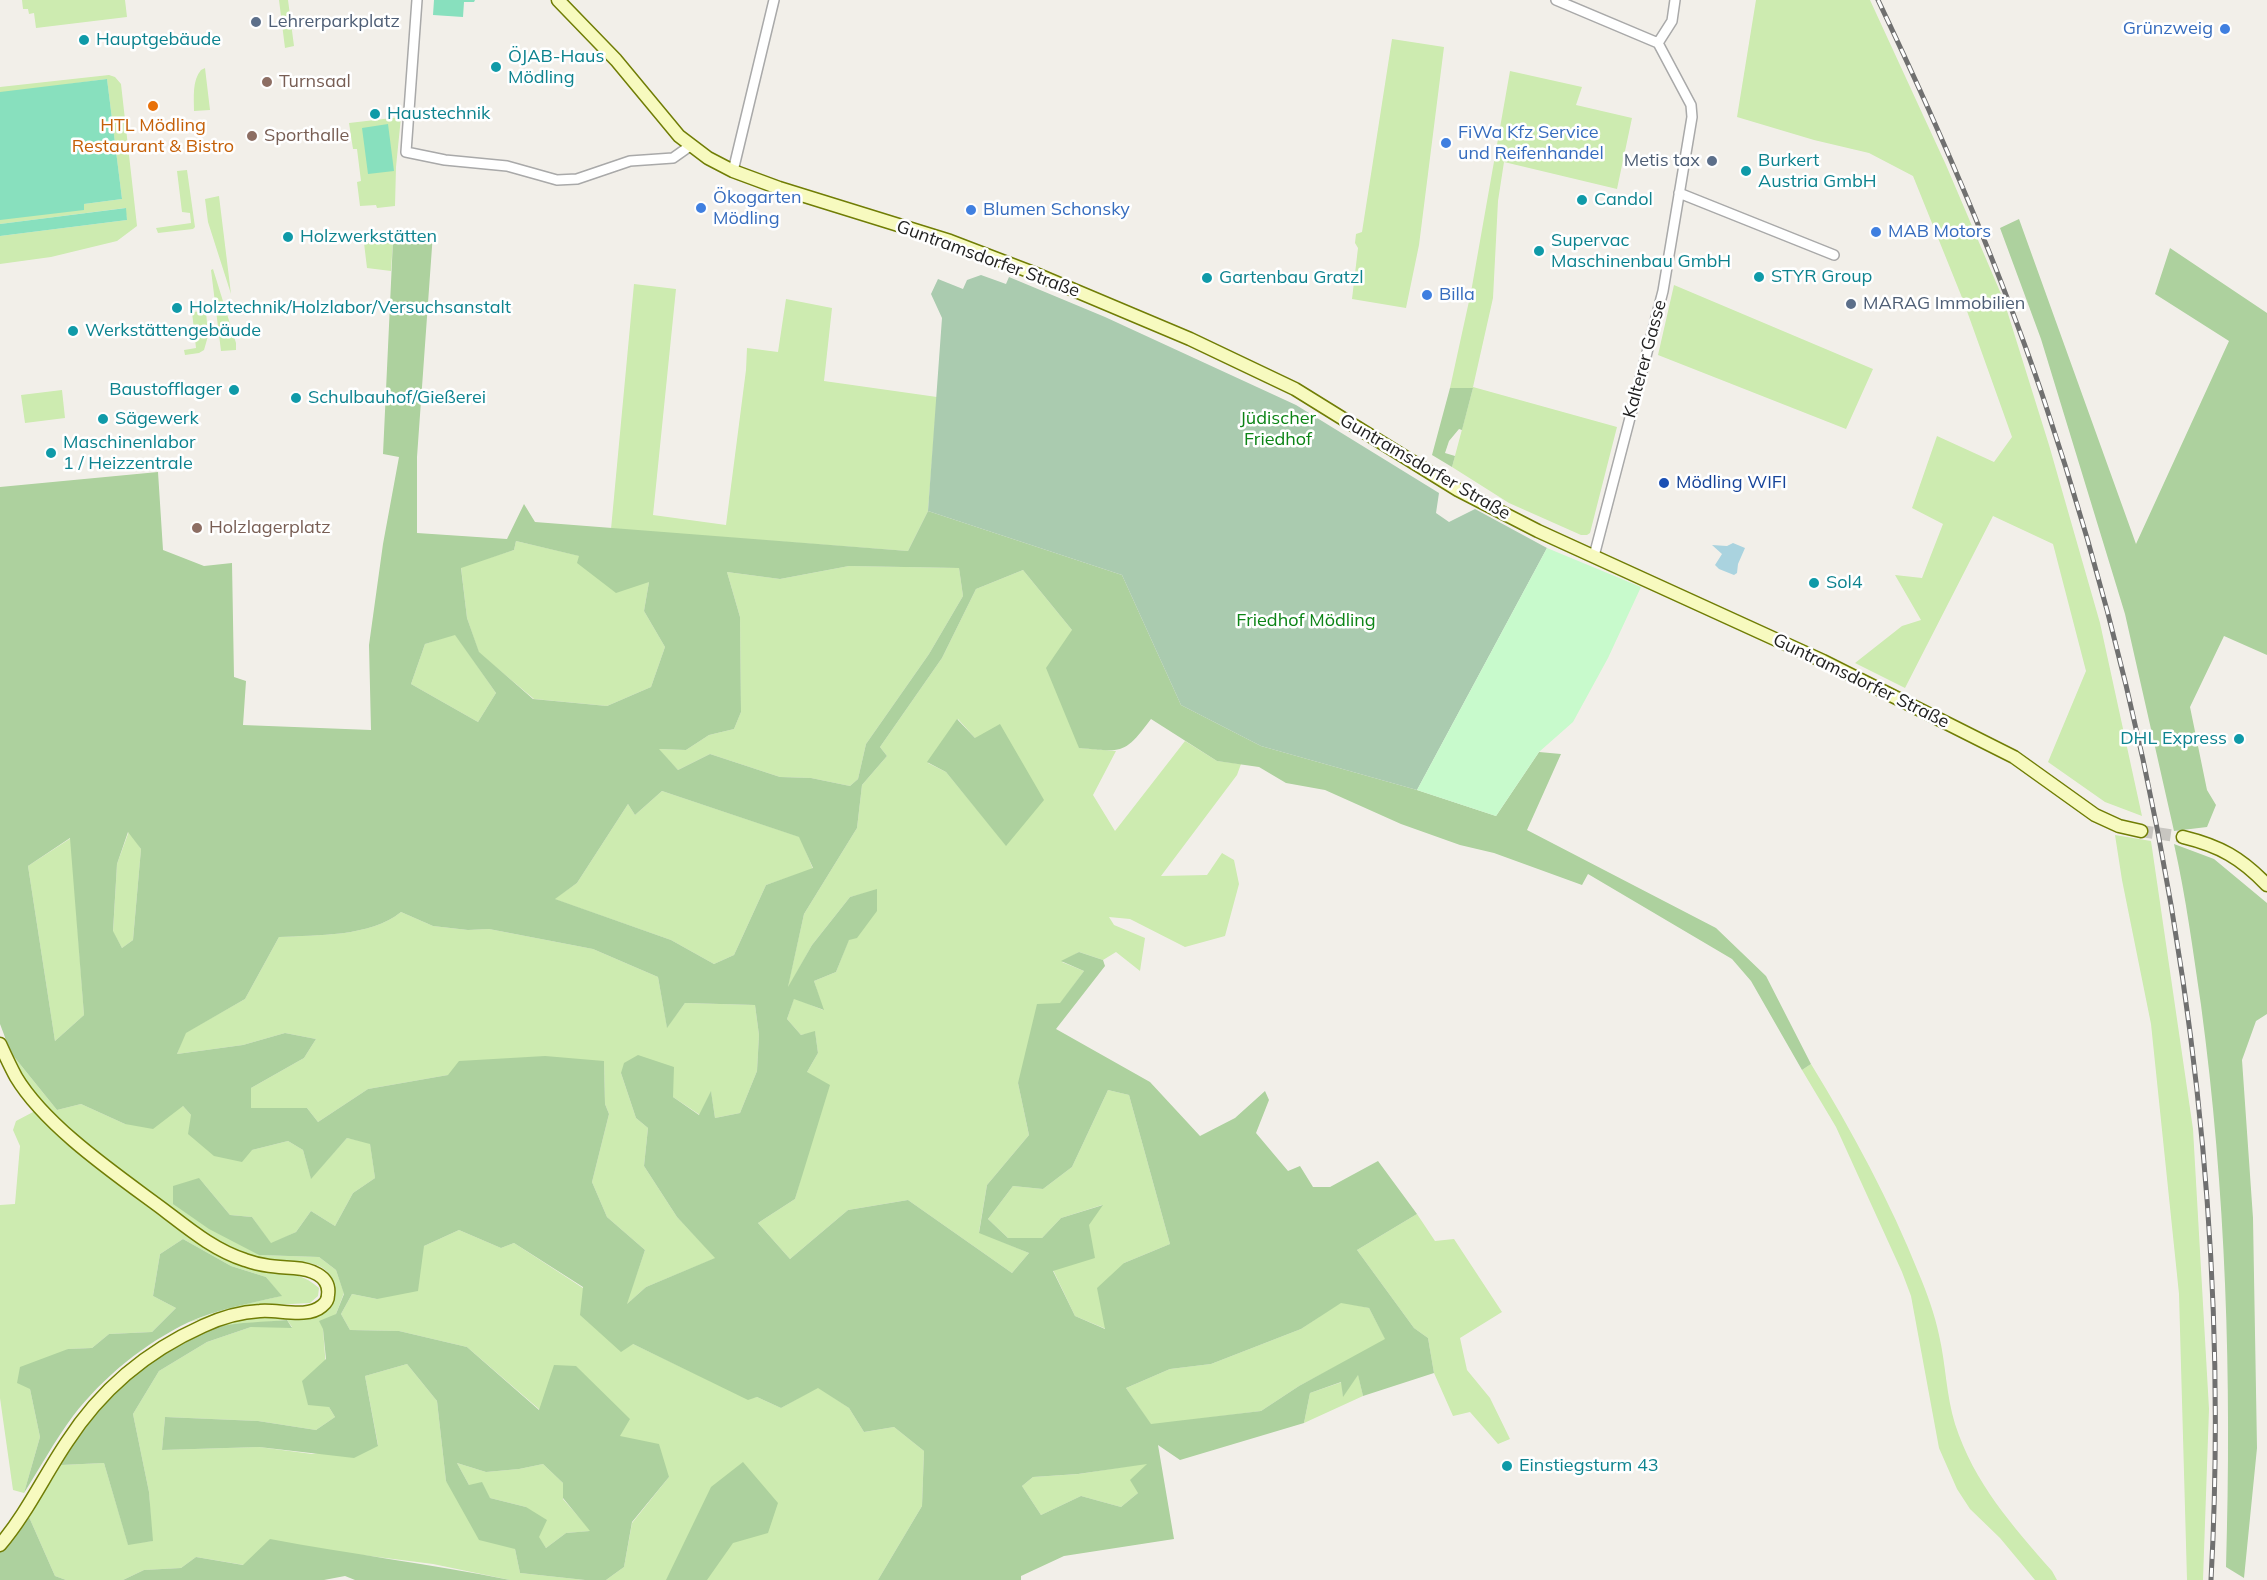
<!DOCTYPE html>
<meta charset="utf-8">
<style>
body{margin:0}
canvas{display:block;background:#f2efe9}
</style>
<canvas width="2267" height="1580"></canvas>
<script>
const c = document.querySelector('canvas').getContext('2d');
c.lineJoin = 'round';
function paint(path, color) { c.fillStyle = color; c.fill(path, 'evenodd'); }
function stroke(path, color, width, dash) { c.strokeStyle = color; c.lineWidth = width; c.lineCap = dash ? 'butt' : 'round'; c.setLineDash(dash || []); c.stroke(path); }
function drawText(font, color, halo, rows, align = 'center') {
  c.font = font + ' Mulish,sans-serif'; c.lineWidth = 5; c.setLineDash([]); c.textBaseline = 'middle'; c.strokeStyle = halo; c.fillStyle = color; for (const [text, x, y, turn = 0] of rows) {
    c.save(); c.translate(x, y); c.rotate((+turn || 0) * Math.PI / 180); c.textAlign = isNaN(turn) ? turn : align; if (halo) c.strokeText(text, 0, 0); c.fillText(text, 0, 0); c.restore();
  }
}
const grass = new Path2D(`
 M22,0h103l2,17 -91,11 -2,-15 -5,1 -1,-5h-5z
 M279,0h9l6,46 -9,2z
 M1756,0h114l76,165 58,136 45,144 51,178 42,193 -37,-14 -57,-40 38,-91 -33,-127 -60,-28 -88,172 -50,-25 47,-37 19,-6 -26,-45 27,3 21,-54 -31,-16 25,-72 57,26 18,-25 -49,-137 -50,-124 -44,-23 -55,-13 -77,-23z
 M1392,39l52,8 -25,198 -13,63 -54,-9 6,-51 -3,-5 1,-9 6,-2z
 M205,68l5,42 -16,1c0,-14 -2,-30 7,-41z
 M1510,71l72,16 -6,18 56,13 -15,71 -113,-27 -6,39 -5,97 -20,89 144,40 -27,106 -3,2h-6l-72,-32 -57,-36 21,-79h-23l21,-96z
 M109,75l6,2 6,7 16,142 -20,15 -66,16 -51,7v-28l127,-16 -2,-12 -125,16v-137zM107,79l15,120 -38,5 -15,-120z
 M401,117l-5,50 -1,39 -18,2 -1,-3 -16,1 -3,-24 4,-1 -4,-32h-4l-4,-26z
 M187,170l8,57 -2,2 -35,4 -2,-5 35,-5 -1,-10 -8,-1 -5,-41z
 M219,196l12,98 -23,-72 -3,-23z
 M393,240l-2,31 -24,-3 -3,-25z
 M213,269l23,74v7l-15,1 -10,-81z
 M634,284l42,5 -23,226 73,10 20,-155 1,-22 31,4 8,-53 46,9 -8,73 113,16 -9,114 -20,40 -297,-22z
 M1674,285l199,84 -27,60 -188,-74z
 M206,311l2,25 -4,14 -5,3 -14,2 -1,-5 12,-2 -4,-36z
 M62,390l3,28 -40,5 -4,-28z
 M516,541l64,15 69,26 -5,29 21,36 -14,40 -44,19 -73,-7 -55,-46 -12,-35 -6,-51 53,-17z
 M849,566l110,2 4,28 -34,58 -63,90 -8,35 -8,7 -39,-8 -31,-1 -70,-23 -32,16 -20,-21 28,1 23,-15 25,-6 7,-17 -1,-95 -13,-45 53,7z
 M1023,570l49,60 7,118 37,3 -23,44 22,36 70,-90 32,20 24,3 -4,11 -76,101 46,-1 15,-22 12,7 5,24 -14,52 -40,11 -55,-28 -21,-2 5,8 31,13 -5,33 -24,-19 -13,8 -24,-8 -17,10 22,9 -24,33 -42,79 11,52 -42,50 -8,47 50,21 -17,20 -104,-73 -60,10 -58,49 -32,-36 37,-24 11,-39 1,-88 11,-19 -3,-21 -14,3 -14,-16 7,-21 29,12 -9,-29 22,-9 13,-33 28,-49 -27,7 -38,48 -25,45 17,-76 53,-86 5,-43 25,-29 -7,-9 62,-89 34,-69zM958,719l17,19 31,107 -60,-73 -18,-9z
 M455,634l41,59 -18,29 -67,-38 14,-40z
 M662,791l138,46 13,32 -47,16 -32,70 -20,9 -43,-24 -117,-41 23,-16 51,-79 7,11z
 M129,831l12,18 -8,91 -11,8 -9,-16 4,-68z
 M2115,835l36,6 42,288 16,280 -6,171h-16l-8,-286 -28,-270 -29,-144z
 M71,838l13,177 -29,26 -27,-175z
 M401,912l32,14 35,4 21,-1 104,20 65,28 9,50 18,-24 70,2 4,30 -2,36 -17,42 -25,5 -4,-26 -11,23 -27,-18 -52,-24 15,45 12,10 -4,38 33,51 39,41 -70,29 -20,18 19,-55 -38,-33 -15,-35 17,-68 -4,-10 -1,-43 -156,14 -80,14 -50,33 -11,-14h-56v-20l53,-30 12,-19 -31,-6 -42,12 -66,9 8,-21 60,-34 34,-62c38,-2 91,0 122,-25z
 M11,1053l46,57 24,-6 44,20 58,-18 8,9 61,35 36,-9 15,9 8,28 36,-40 23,5 5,35 -22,15 -18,33 -24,-15 -15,21 -25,12 -19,-27 -22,-2 -31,-37 60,77 60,2 17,13 8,23 -8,21 -13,15 6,78 6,10 -19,13 -58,-9 -93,-4 -3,33 97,-3 53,7 66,-9 -13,-69 42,-12 30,37 9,80 69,68 5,24 65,7h-75l-77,-16 -79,-10 -110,11 -48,-8 -15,11 -37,2 -21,10h-57l-11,-4 -26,-59 32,-52 43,-2 24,81 24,-3 -3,-49 -16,-78 26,-43 48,-29 44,-15h41l-5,-7 -71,7c15,-6 30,-11 46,-11 25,-1 47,7 69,-9 5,-15 6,-31 -10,-40 -18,-10 -55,-3 -77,-12 -36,-15 -68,-42 -99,-66 -33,-27 -69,-52 -99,-83 -15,-15 -26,-34 -35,-53z
 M1811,1064c41,67 79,137 108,210 8,19 16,41 20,61 7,30 7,60 16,89 19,59 57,101 97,147l5,9h-22l-35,-42 -30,-29 -13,-20 -18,-41 -28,-152 -9,-24 -66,-145 -34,-57z
 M1108,1090l21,5 41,149 -46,19 -18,66 -31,-13 -22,-46 49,-65 -41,13 -19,20h-34l-20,-19 25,-33 30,3 29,-22z
 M35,1111c60,54 126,113 197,151 30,15 61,2 87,26l-1,8 -8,7 -55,3 -66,16 43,-15 49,-11 -15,-19 -35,-11 -48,-27 -23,15 -7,42 23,12 -24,24 -43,2 -17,14 -24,1 -38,40 10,48 -16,56 -11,-3 -13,-92v-193l15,-1 5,-58 -7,-16 3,-9z
 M1417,1214l18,27 19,-2 48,73 -42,26 7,32 23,28 20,41 -12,5 -28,-32 -17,4 -19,-43 -6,-35 -14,-10 -57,-78z
 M459,1230l42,18 13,-5 69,45 50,56 115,55 9,-2 24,11 37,-21 31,21 15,24 30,-5 30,24 -2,55 -44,74h-272l18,-13 8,-44 37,-46 -50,-41 -79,-26 -73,-63 -68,-16 -49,-1 -9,-16 11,-20 25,5 47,-53z
 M1341,1302l28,6 17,32 -87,46 -38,25 -110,14 -25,-37 44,-19 41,-5 90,-35z
 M1358,1374l5,22 -59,27 6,-30 32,-11 1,14z
 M457,1463l29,9 33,-3 24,-5 20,19v16l28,32 -25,2 -20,15 -7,-10 -13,-31 -36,-9 -21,-13z
 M1148,1463l-10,30 -17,14 -40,-11 -40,19 -19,-29 11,-9 46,-3z`);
const forest = new Path2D(`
 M2019,219l117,325 93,-203 -74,-47 15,-46 97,65v342l-43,-19 -34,71 17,83 9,15 -9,22 -33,4 -49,-217 -84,-275 -41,-111z
 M433,233l-16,224v76l90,6 17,-35 11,18 373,29 20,-40 194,64 59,130 80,41 156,44 79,26 43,-64 22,2 -34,76 189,98 50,48 45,88 -9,6 -51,-89 -19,-22 -144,-85 -6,11 -88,-32 -34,-8 -59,-21 -76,-34 -39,-7 -27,-16 -42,-6 -66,-42c-27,36 -28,33 -72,29l-33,-80 26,-38 -49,-60 -47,19 -34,69 -62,89 7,9 -25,29 -5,43 -53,86 -16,73 24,-42 38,-48 27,-8v22l-20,27 -8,2 -13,32 -22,9 10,29 -30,-11 -7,20 14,16 14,-4 3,22 -11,19 23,13 -35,114 -37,24 32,36 58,-49 60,-10 104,73 17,-20 -50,-20 8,-48 42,-50 -11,-52 19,-79 23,-1 24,-32 -23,-10 18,-9 24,8 2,6 -49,63 94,53 50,54 35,-18 30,-27 4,9 -13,33 32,38 12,-5 13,21h17l48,-26 39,53 -60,36 57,78 14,10 6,35 -71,23 -5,-21 -15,22 -2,-15 -31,11 -6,30 -124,37 -22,-15 16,94 -110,17 -43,20v4h-143l44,-74 2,-55 -30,-24 -30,5 -15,-24 -31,-20 -37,20 -24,-11 -9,3 -115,-56 -12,8 -41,-37 3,-28 -69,-44 -13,5 -42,-18 -35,16 -6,45 -41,8 -25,-5 -11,20 9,16 49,1 68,16 72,63 15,-45 22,1 54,53 -10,17 39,8 10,33 -37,45 -8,45 -18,13h-21l-65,-7 -5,-24 -36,-9 -33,-59 -9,-80 -30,-37 -42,12 13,70 -24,12 -95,-11 -97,3 3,-33 93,4 58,9 19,-13 -6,-10 -21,-2 -6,-24 24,-22 -3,-30 -4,-8 17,-7 8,-20 -8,-24 -17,-13 -60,-2 -50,-26 -36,-25v-18l26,-8 31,37 22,2 19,26 25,-11 15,-21 24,15 18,-33 22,-15 -5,-34 -23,-6 -36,41 -8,-29 -15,-9 -36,9 -10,12 -28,-6 -26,-22 3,-19 -8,-9 -30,23 -28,-5 -44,-20 -24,6 -46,-57 -11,-29v-537l158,-15 5,78 41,16 28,-3 2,114 12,4 -3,44 128,5 -2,-85 14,-101 16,-87 -16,-3 10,-214 1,-4zM516,541l63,15 -2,7 39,30 33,-11 -5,29 21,36 -14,40 -44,19 -74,-7 -54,-47 -12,-34 -6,-50 53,-18zM849,566l110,2 4,28 -34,58 -63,90 -8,35 -8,7 -39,-8 -31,-1 -70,-23 -32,16 -19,-21 27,1 23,-15 25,-6 7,-17 -1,-95 -13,-45 53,7zM455,635l41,58 -18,29 -67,-38 14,-40zM662,791l137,46 14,31 -47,17 -32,70 -20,9 -43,-24 -116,-41 22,-16 51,-79 7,11zM128,832l13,17 -8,91 -11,8 -9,-17 4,-67zM70,838l14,177 -29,26 -27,-175zM401,912l32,14 35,4 21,-1 104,20 65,28 9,51 18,-25 70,2 4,30 -2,36 -17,42 -25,5 -4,-27 -12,24 -26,-18 1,-30 -36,-12 -14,8 -3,10 15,45 12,10 -4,38 33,51 38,41 -69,29 -19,17 18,-54 -38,-33 -15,-35 17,-68 -4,-10 -1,-43 -59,-5 -86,5 -11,14 -80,14 -50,33 -11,-14h-56v-20l53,-30 12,-19 -31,-6 -42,12 -66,9 9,-21 59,-34 34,-62c38,-2 91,0 122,-25zM1108,1090l21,5 41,149 -46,19 -27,25 8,41 -30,-13 -22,-45 42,-13 -6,-33 14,-20 -42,13 -19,20h-34l-20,-19 25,-33 30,3 29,-22zM1341,1303l28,5 16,31 -86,47 -38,25 -110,13 -25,-36 44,-19 41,-5 90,-35zM457,1463l29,9 33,-3 24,-5 20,19v15l27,33 -24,2 -20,15 -7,-11 8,-17 -21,-13 -36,-9 -8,-16 -13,3zM1147,1464l-17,16 8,13 -17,14 -40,-11 -40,19 -19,-29 11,-9 45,-3z
 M1450,388h23l-11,42 -3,-1 -10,12 -4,12 10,3 -3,11 -20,-12z
 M957,719l18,19 25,-14 44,76 -38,46 -60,-74 -19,-10z
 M2174,844l40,15 53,44v111l-11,7 -14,39 11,158 4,230 -13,130 -18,-11c6,-188 0,-376 -25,-562 -8,-54 -15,-108 -27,-161z
 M183,1239l48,27 35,11 16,19c-31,7 -64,13 -93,26 -44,21 -86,55 -116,94 -18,24 -33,52 -49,77l16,-56 -10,-48 -13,-6 3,-16 48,-18 24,-1 17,-14 43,-2 24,-24 -23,-12 7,-42z
 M287,1320l5,8 -41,-1 -44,15 -48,29 -26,43 16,78 4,49 -25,4 -24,-82 -43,2c32,-56 71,-95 127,-124 10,-5 20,-12 30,-14 22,-5 46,-5 69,-7z
 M743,1462l35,41 -10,30 -35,10 -26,37h-41l45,-93z
 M29,1517l26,59 11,4h-66v-28z
 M270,1539c80,15 161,25 240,41h-155l-10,-4 -21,4h-201l21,-10 37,-2 15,-11 47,8z`);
const cemetery = new Path2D(`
 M981,275l25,9 3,-7 96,40 191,88 143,88 -3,20 13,9 26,-13 72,39 -130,242 -156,-44 -80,-41 -59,-130 -194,-64 14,-193 -11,-24 7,-15 25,10 4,-9z`);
const park = new Path2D(`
 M1547,548l94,39 -33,71 -35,64 -34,30 -43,64 -79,-26z`);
const pitch = new Path2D(`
 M434,0h41l-1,2h-10l-1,15 -30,-2z
 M107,79l15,120 -38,5v6l-84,10v-128z
 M388,124l6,47 -26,3 -6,-46z
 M126,208l1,12 -127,16v-12z`);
const water = new Path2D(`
 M1733,543l12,5 -7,16 -1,9 -3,2 -15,-6 -4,-4 7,-11 -10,-9 15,1z`);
const secondaryTunnel = new Path2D(`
 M2141,831l42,6`);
const street = new Path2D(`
 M417,0l-11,152 39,8 62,6 50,14 20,-1 53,-18 43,-3 17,-12
 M1556,0l102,43 33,62 1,12 -29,174 -69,265
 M1658,43l14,-22 3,-21
 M733,171l41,-171
 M1679,193l155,62`);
const secondary = new Path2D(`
 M558,0l58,60 63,76 29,22 25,13 46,17 171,53 81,31 159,67 105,50 163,101 80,41 285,130 191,96 81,58 24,11 22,5
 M2183,837c37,9 58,21 84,48
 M0,1044c5,11 10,22 16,33 30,50 101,98 148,133 25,19 50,40 81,50 16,6 32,7 49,8 15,1 37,7 34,27 0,4 -2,8 -6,11 -15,13 -44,3 -62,5 -19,1 -40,7 -57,15 -56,25 -103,65 -136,116 -23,34 -40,71 -67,103`);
const rail = new Path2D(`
 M1878,0c61,128 118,259 164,394 128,380 191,785 169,1186`);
const markers = [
 [256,22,6,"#5c6f8a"],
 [2225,29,6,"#3f7fe0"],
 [84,40,6,"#0f9aa8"],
 [496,67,6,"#0f9aa8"],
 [267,82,6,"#8d6e63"],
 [153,106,6,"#e8710a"],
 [375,114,6,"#0f9aa8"],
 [252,136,6,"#8d6e63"],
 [1446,143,6,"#3f7fe0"],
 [1712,161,6,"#5c6f8a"],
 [1746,171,6,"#0f9aa8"],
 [1582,200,6,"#0f9aa8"],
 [701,208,6,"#3f7fe0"],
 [971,210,6,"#3f7fe0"],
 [1876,232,6,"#3f7fe0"],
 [288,237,6,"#0f9aa8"],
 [1539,251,6,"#0f9aa8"],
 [1759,277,6,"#0f9aa8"],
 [1207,278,6,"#0f9aa8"],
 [1427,295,6,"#3f7fe0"],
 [1851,304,6,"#5c6f8a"],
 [177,308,6,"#0f9aa8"],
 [73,331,6,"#0f9aa8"],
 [234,390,6,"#0f9aa8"],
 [296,398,6,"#0f9aa8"],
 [103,419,6,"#0f9aa8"],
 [51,453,6,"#0f9aa8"],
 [1664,483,6,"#1a4fb4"],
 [197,528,6,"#8d6e63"],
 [1814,583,6,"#0f9aa8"],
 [2239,739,6,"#0f9aa8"],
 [1507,1466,6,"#0f9aa8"]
];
const serviceNames = [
 ["Lehrerparkplatz",268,22],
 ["Metis tax",1700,161,"right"],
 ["MARAG Immobilien",1863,304]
];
const shopNames = [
 ["Grünzweig",2213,29,"right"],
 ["FiWa Kfz Service",1458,133],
 ["und Reifenhandel",1458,154],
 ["Ökogarten",713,198],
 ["Mödling",713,219],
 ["Blumen Schonsky",983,210],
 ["MAB Motors",1888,232],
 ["Billa",1439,295]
];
const cultureNames = [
 ["Hauptgebäude",96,40],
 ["ÖJAB-Haus",508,57],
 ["Mödling",508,78],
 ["Haustechnik",387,114],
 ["Burkert",1758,161],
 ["Austria GmbH",1758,182],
 ["Candol",1594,200],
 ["Holzwerkstätten",300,237],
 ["Supervac",1551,241],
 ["Maschinenbau GmbH",1551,262],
 ["STYR Group",1771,277],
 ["Gartenbau Gratzl",1219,278],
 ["Holztechnik/Holzlabor/Versuchsanstalt",189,308],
 ["Werkstättengebäude",85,331],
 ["Baustofflager",222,390,"right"],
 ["Schulbauhof/Gießerei",308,398],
 ["Sägewerk",115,419],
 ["Maschinenlabor",63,443],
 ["1 / Heizzentrale",63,464],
 ["Sol4",1826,583],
 ["DHL Express",2227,739,"right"],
 ["Einstiegsturm 43",1519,1466]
];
const educationNames = [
 ["Turnsaal",279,82],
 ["Sporthalle",264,136],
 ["Holzlagerplatz",209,528]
];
const foodNames = [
 ["HTL Mödling",153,126],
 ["Restaurant & Bistro",153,147]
];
const streetNames = [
 ["Guntramsdorfer Straße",988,259,20],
 ["Kalterer Gasse",1645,359,-75],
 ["Guntramsdorfer Straße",1425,467,30],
 ["Guntramsdorfer Straße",1861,681,26]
];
const parkNames = [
 ["Jüdischer",1278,419],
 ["Friedhof",1278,440],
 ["Friedhof Mödling",1306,621]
];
const transitNames = [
 ["Mödling WIFI",1676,483]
];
paint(grass, '#cdebb0');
paint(forest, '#add19e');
paint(cemetery, '#aacbaf');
paint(park, '#c8facc');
paint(pitch, '#88e0be');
paint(water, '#aad3df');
stroke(secondaryTunnel, '#c8c6c1', 12, [12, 6]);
stroke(street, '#a9a9a9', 12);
stroke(secondary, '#707d05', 15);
stroke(street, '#fff', 9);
stroke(secondary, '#f7fabf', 12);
stroke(rail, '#707070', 5);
stroke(rail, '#fff', 3, [9]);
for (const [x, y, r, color] of markers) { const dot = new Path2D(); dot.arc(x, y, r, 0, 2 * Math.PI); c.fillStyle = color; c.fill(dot); stroke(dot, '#fff', 2); }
drawText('18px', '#4e5e75', '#fff', serviceNames, 'left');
drawText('18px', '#366cbe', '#fff', shopNames, 'left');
drawText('18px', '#0d838f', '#fff', cultureNames, 'left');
drawText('18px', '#785e54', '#fff', educationNames, 'left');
drawText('18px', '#c56008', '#fff', foodNames);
drawText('18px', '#222', '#fff', streetNames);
drawText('18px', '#0c8416', '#fff', parkNames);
drawText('18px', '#164399', '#fff', transitNames, 'left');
</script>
